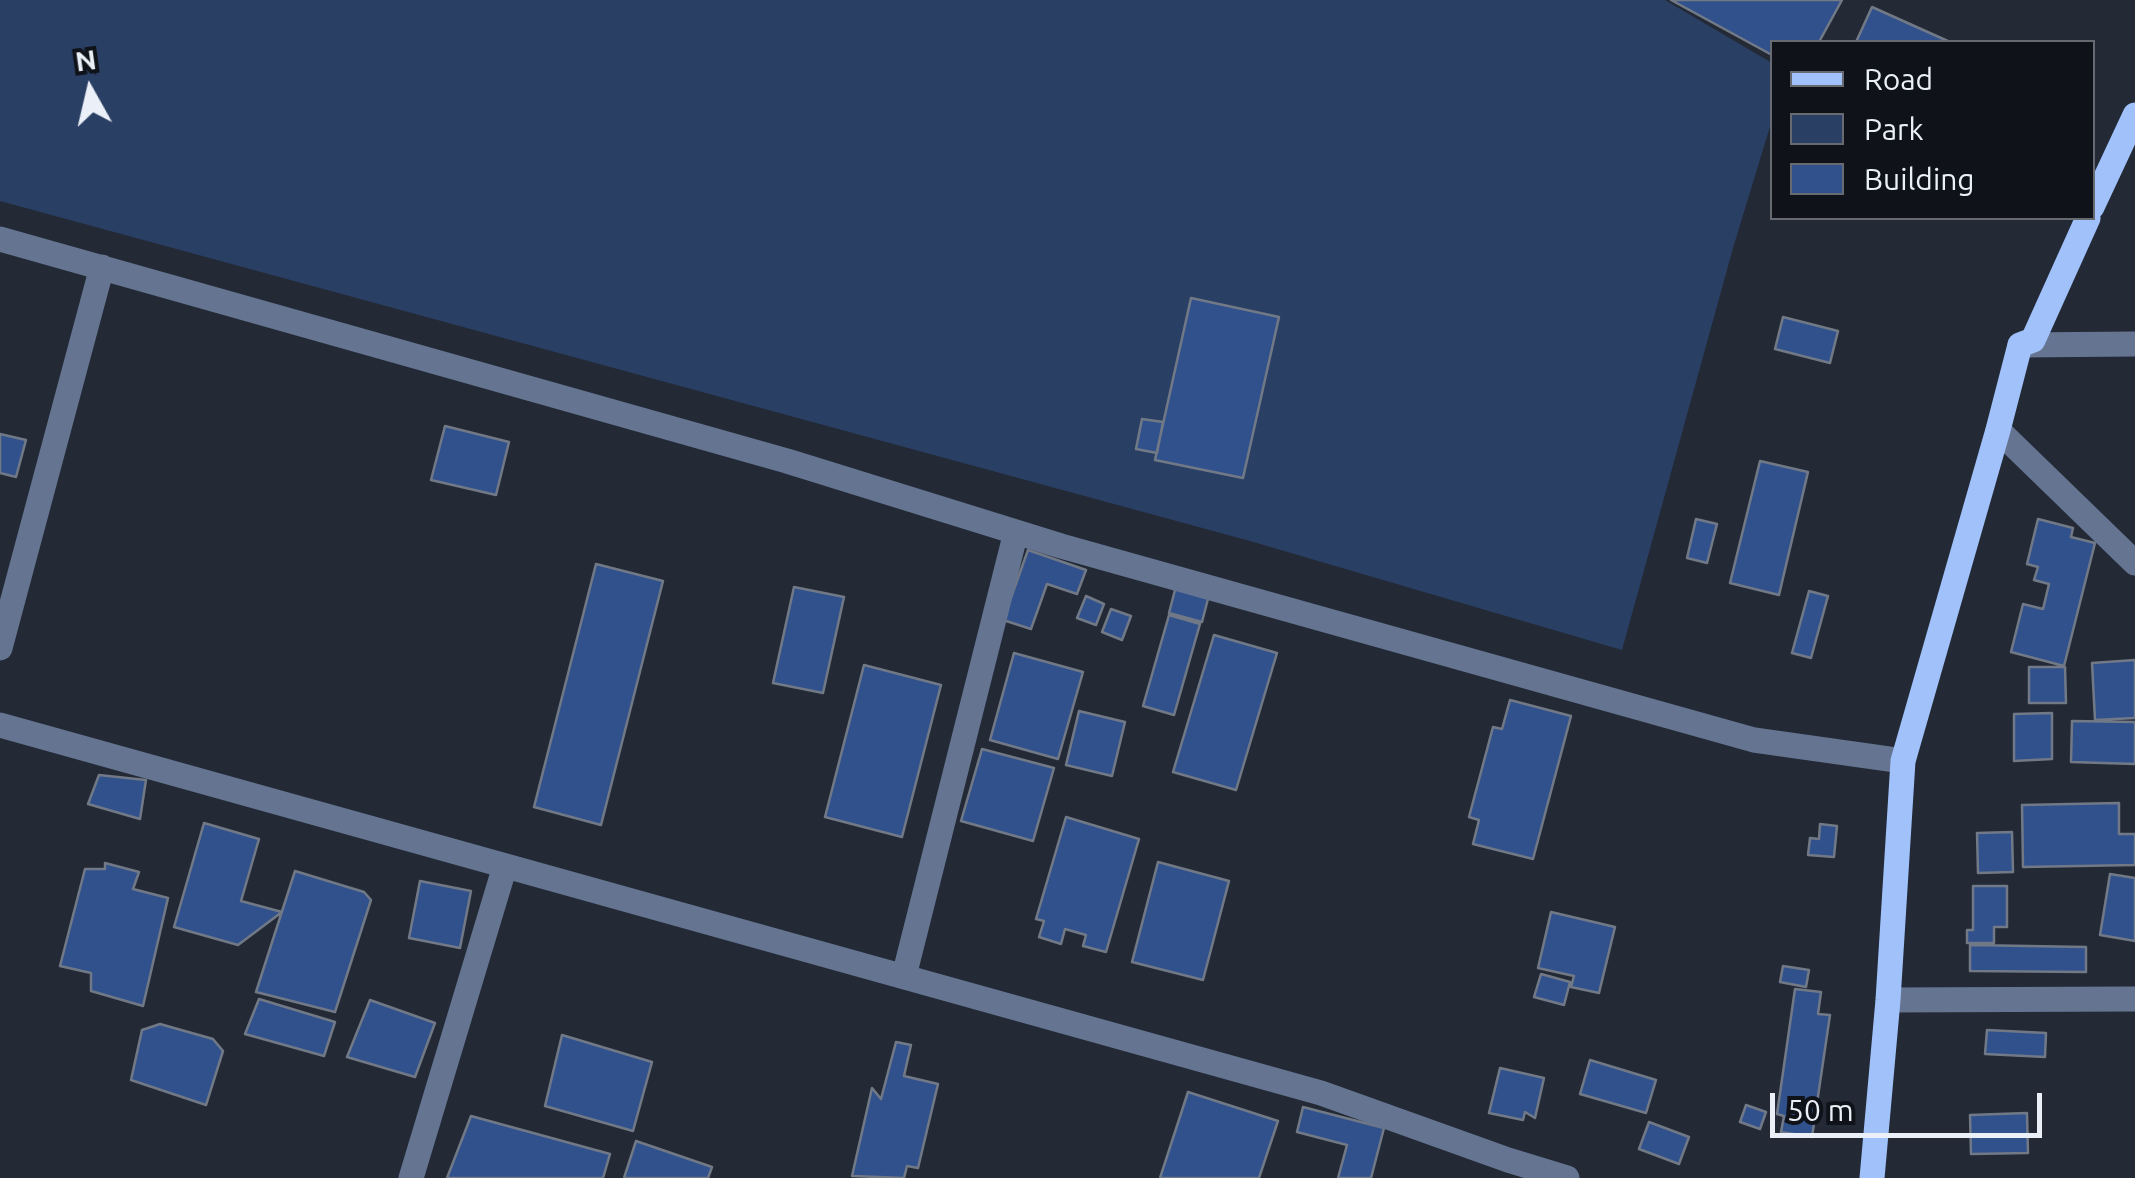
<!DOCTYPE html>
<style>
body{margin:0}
#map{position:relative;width:2135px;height:1178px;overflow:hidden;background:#232a36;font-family:Ubuntu,sans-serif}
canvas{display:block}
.legend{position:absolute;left:1770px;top:40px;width:325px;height:180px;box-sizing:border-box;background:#0f1218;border:2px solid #676a71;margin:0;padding:12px 18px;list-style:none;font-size:30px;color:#ebeff7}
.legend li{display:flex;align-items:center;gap:20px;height:50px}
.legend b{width:50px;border:2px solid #676a71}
.north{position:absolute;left:40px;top:40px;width:100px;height:100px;-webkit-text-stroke:8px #0f1218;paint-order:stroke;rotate:352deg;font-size:28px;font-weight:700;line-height:40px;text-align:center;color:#ebeff7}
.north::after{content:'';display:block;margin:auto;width:35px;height:45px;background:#ebeff7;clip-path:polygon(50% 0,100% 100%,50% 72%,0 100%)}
.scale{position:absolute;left:1770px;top:1093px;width:272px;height:45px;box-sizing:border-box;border:5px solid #ebeff7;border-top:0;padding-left:12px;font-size:30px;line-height:35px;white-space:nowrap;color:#ebeff7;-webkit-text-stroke:8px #0f1218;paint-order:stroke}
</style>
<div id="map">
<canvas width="2135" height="1178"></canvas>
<ul class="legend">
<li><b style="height:12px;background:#a0c1fa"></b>Road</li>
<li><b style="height:28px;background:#2a3f64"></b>Park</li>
<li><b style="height:28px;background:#31518c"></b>Building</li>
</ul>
<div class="north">N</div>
<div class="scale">50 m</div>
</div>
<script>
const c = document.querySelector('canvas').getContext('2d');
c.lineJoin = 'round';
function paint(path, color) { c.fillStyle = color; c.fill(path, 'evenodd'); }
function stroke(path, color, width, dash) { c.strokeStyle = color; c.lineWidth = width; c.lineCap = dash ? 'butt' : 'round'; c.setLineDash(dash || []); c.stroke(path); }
const green = new Path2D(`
 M0,0h1665l107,63v57l-39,128 -111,402 -372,-109 -1250,-340z`);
const building = new Path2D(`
 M1671,0h171l-23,42h-47v13z
 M1872,7l78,35h-94z
 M1191,298l88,19 -36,161 -88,-18z
 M1783,317l55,14 -8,32 -55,-14z
 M1142,419l21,3 -6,31 -21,-4z
 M445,426l64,16 -13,53 -65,-15z
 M0,434l26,6 -10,37 -16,-4z
 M1760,461l48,11 -29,123 -49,-12z
 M1696,519l21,5 -10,39 -20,-5z
 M2038,519l35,9 -2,9 24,6 -31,123 -53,-14 12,-48 20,5 6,-25 -15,-4 4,-13 -11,-3z
 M1028,550l58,20 -9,24 -30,-10 -16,45 -28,-9z
 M596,564l67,17 -62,244 -67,-18z
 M1176,586l33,9 -7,27 -33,-9z
 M794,587l50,10 -21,96 -50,-10z
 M1809,591l19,5 -17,62 -19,-5z
 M1086,596l18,8 -8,21 -19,-7z
 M1111,609l20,7 -9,24 -20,-8z
 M1169,615l31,9 -26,91 -31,-9z
 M1214,635l63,18 -41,137 -63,-18z
 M1014,653l69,19 -25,87 -68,-19z
 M2135,660v58l-40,2 -3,-57z
 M864,665l77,20 -39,152 -77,-20z
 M2029,667h36l1,36h-37z
 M1510,700l61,16 -38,143 -60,-15 6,-24 -10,-3 24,-90 9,2z
 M1079,711l46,11 -13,54 -46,-11z
 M2052,713v46l-38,2v-47z
 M2072,721l63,1v42l-64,-2z
 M982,749l72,19 -21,73 -72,-20z
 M99,775l47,5 -6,39 -52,-15z
 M2119,803v31h16v31l-112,2 -1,-62z
 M1066,817l73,22 -33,113 -23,-6 3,-11 -21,-6 -4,15 -22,-7 5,-16 -8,-2z
 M204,823l55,16 -18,62 41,11 -44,33 -64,-18z
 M1820,824l17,2 -3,31 -26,-2 2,-17 9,1z
 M2012,832l1,40 -35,1 -1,-40z
 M1158,862l71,19 -26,99 -71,-18z
 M105,863l34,9 -6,17 35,9 -25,108 -52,-15v-18l-31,-7 25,-97h20z
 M295,871l69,21 7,8 -36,112 -79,-20z
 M2110,874l25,4v63l-35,-6z
 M420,881l51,10 -11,57 -51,-10z
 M1973,886h34v41h-13v16h-27v-13h6z
 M1551,912l64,15 -16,66 -28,-6 3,-11 -36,-8z
 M1970,945l116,2v25l-116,-1z
 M1783,966l26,4 -3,17 -26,-5z
 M1541,974l29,8 -6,23 -30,-8z
 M1795,989l26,3 -3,22 12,1 -18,122 -31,-5 3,-16 -7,-2z
 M259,999l76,23 -11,34 -79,-22z
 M370,1000l65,23 -20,54 -68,-20z
 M160,1024l53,15 10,12 -17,54 -75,-25 11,-50z
 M1987,1030l59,3 -1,24 -60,-3z
 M562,1035l90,27 -19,69 -88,-25z
 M896,1042l15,3 -7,31 34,8 -20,84 -11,-2 -3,12 -52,-2 20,-88 9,11z
 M1590,1060l66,20 -10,33 -66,-19z
 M1500,1068l44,10 -9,40 -10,-6 -2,8 -34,-7z
 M1188,1092l90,29 -19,57h-99z
 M1746,1105l20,7 -6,17 -20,-7z
 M1303,1107l81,21 -13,50h-33l9,-33 -50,-13z
 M2027,1113l1,40 -57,1 -1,-39z
 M471,1116l139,38 -7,24h-156z
 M1649,1122l40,15 -10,27 -40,-15z
 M636,1141l76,26 -4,11h-84z`);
const minor = new Path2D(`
 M0,239l787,222 274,85 693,194 149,21
 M2020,345l115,-1
 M1998,430l137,133
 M0,648l102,-381
 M0,725l1321,368 187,67 59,18
 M904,976l112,-444
 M1888,1000l247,-1
 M411,1178l94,-312`);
const major = new Path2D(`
 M2092,207l43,-92
 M1872,1178l16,-178 15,-239 95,-331 22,-85 13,-5 55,-122`);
paint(green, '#2a3f64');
paint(building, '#31518c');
stroke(building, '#717987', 2.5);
stroke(minor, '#657591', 25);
stroke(major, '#a0c1fa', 25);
</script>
